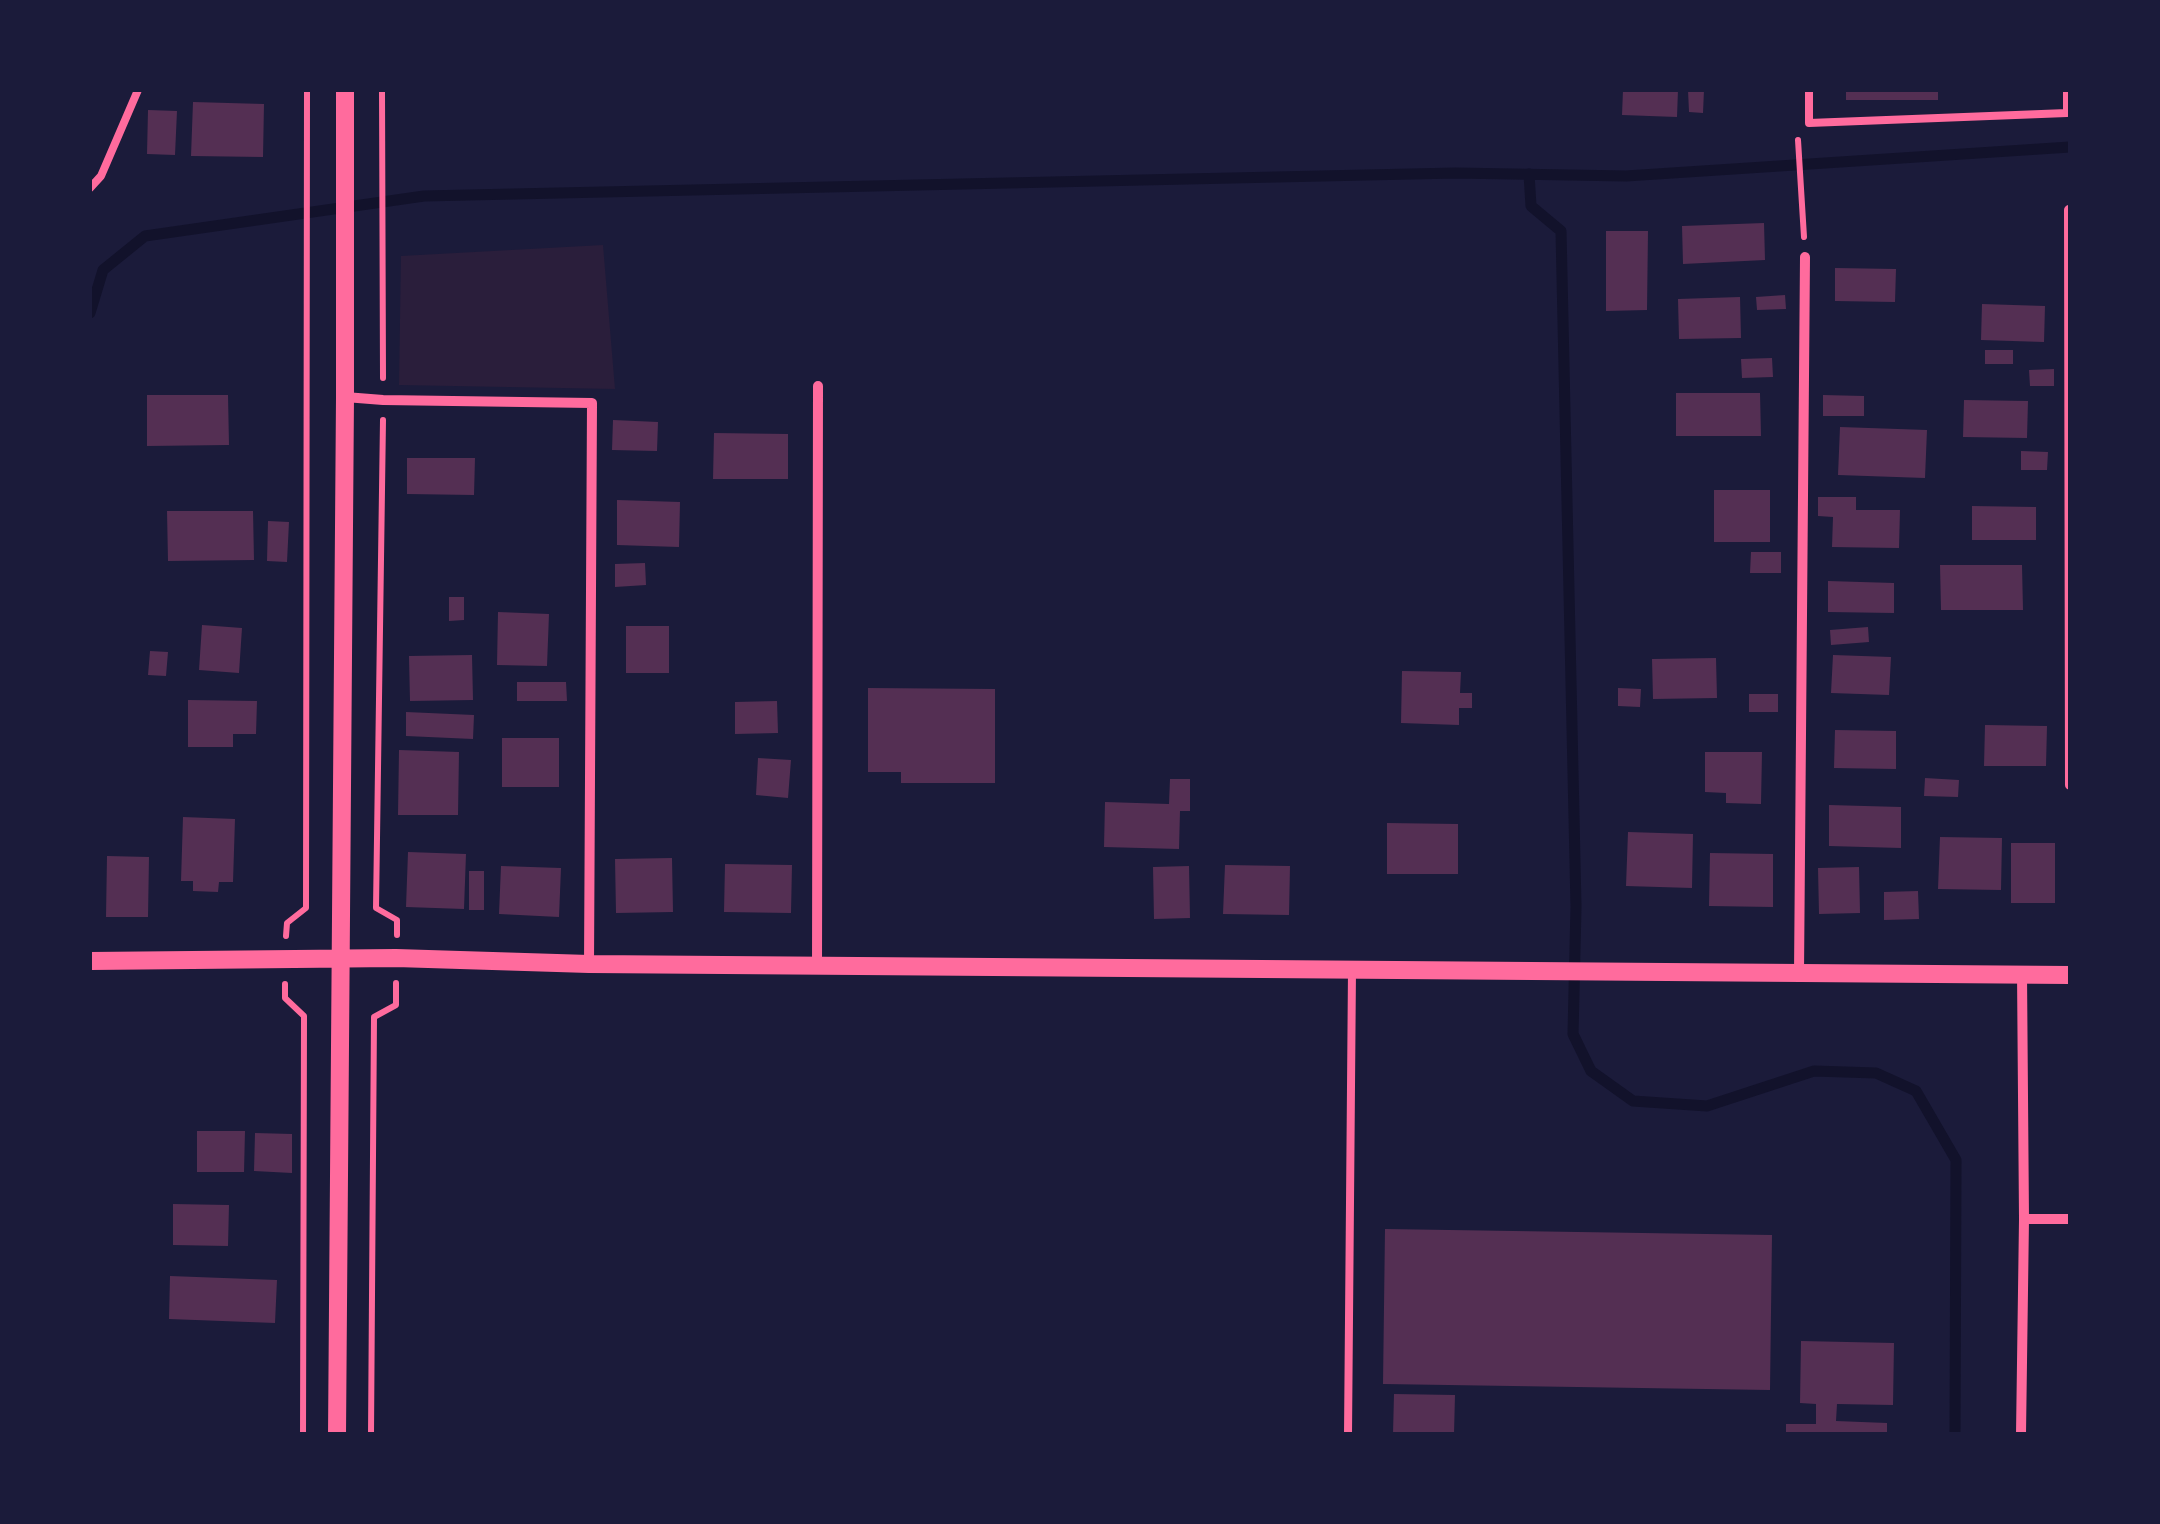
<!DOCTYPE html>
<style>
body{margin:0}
#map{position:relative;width:2160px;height:1524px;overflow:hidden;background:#1b1b3a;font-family:"Space Grotesk",sans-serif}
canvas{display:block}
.frame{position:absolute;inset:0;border:92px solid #1b1b3a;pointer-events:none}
</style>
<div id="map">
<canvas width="2160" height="1524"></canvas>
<div class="frame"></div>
</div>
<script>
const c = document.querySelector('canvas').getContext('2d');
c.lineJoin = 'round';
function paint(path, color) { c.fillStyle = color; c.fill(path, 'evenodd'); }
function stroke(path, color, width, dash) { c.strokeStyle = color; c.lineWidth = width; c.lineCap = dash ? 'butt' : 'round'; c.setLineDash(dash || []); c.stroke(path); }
const green = new Path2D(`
 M603,245l12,144 -216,-4 2,-129z`);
const stream = new Path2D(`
 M1529,174l2,32 30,25 15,676 -3,127 18,37 42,30 74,5 107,-35 62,2 40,18 40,69 -1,274
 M90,313l13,-43 42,-34 279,-40 1032,-23 170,3 444,-29`);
const building = new Path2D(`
 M1623,90h55l-1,27 -55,-2z
 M1688,90h16l-1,23 -14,-1z
 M1846,90h92v10h-92z
 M193,102l71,2 -1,53 -72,-1z
 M148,110l29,1 -2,44 -28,-1z
 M1764,223l1,37 -82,4 -1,-38z
 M1606,231h42l-1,79 -41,1z
 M1835,268l61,1 -1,33 -60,-1z
 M1785,295l1,14 -29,1 -1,-13z
 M1740,297l1,41 -62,1 -1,-40z
 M1982,304l63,2 -1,36 -63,-2z
 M1985,350h28v14h-28z
 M1772,358l1,19 -31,1 -1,-19z
 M2054,369v17h-24l-1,-16z
 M1676,393h84l1,43h-85z
 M147,395h81l1,50 -82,1z
 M1823,395l41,1v20h-41z
 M1964,400l64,1 -1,37 -64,-1z
 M613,420l45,2 -1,29 -45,-1z
 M1840,427l87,3 -2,48 -87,-3z
 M714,433l74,1v45h-75z
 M2021,451l27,1 -1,18h-26z
 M407,458h68l-1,37 -67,-1z
 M1714,490h56v52h-56z
 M1818,497h38v13h44l-1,38 -67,-1 1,-30 -15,-1z
 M617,500l63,2 -1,45 -62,-2z
 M1972,506l64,1v33h-64z
 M167,511h86l1,49 -86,1z
 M268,521l21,1 -2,40 -20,-1z
 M1751,552h30v21h-31z
 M645,563l1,22 -31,2v-23z
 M1940,565h82l1,45h-82z
 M1828,581l66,2v30l-66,-1z
 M449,597h15v23l-15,1z
 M498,612l51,2 -2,52 -50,-1z
 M202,625l40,3 -3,45 -40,-3z
 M626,626h43v47h-43z
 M1868,627l1,15 -38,3 -1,-15z
 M150,651l18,1 -2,24 -18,-1z
 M472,655l1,45 -63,1 -1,-45z
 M1833,655l58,2 -2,38 -58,-2z
 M1716,658l1,40 -64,1 -1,-40z
 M1402,671l59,1 -1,21h12v15h-13v17l-58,-2z
 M517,682h49l1,19h-50z
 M868,688l127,1v94h-94v-11h-33z
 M1618,688l23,1 -1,18 -22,-1z
 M1749,694h29v18h-29z
 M188,700l69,1 -1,33h-23v13h-45z
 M777,701l1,32 -43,1v-32z
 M406,712l68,3 -1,24 -67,-3z
 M1985,725l62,1 -1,40h-62z
 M1835,730l61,1v38l-62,-1z
 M502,738h57v49h-57z
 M399,750l60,2 -1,63h-60z
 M1705,752h57l-1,52 -35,-1v-10l-21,-1z
 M758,758l33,2 -3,38 -32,-3z
 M1925,778l34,2 -1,17 -34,-1z
 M1170,779h20v32h-10l-1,38 -75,-2 1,-45 64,2z
 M1829,805l72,2v41l-72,-2z
 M183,817l52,2 -2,63h-14l-1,10 -25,-1v-10h-12z
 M1387,823l71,1v50h-71z
 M1628,832l65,2 -1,54 -66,-2z
 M1940,837l62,1 -1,52 -63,-1z
 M2011,843h44v60h-44z
 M408,852l58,2 -2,55 -58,-2z
 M1710,853l63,1v53l-64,-1z
 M107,856l42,1 -1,60h-42z
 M672,858l1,54 -57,1 -1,-54z
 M725,864l67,1 -1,48 -67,-1z
 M1225,865l65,1 -1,49 -66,-1z
 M501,866l60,2 -2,49 -60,-3z
 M1189,866l1,52 -36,1 -1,-52z
 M1859,867l1,46 -41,1 -1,-46z
 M469,871h15v39h-15z
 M1918,891l1,28 -35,1v-28z
 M197,1131h48l-1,41h-47z
 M255,1133l37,1v39l-38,-2z
 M173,1204l56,1 -1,41 -55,-1z
 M1385,1229l387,6 -2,155 -387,-6z
 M170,1276l107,4 -2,43 -106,-4z
 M1801,1341l93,2 -1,62 -56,-1 -1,17 51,2v11h-101v-10h30v-20l-16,-1z
 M1394,1394l61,1 -1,39h-61z`);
const path = new Path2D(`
 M382,90l1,288
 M1798,140l6,97
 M383,420l-7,488 21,12v15
 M286,936l1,-13 19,-15 1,-818
 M285,984v14l19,18 -1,418
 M371,1434l3,-417 22,-12v-22`);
const service = new Path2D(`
 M1809,90v33l258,-10v-23
 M90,188l11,-12 37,-86
 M1348,1434l4,-464`);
const minor = new Path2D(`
 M2069,210l1,575
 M345,397l38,3 209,3 -3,561
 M817,966l1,-580
 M1799,972l6,-715
 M2024,1219h46
 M2021,1434l3,-215 -2,-246`);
const tertiary = new Path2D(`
 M90,961l306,-3 193,6 1481,11
 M337,1434l8,-1037v-307`);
paint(green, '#2a1e3b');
stroke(stream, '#12122b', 11);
paint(building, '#542f53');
stroke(path, '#ff6b9d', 6);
stroke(service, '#ff6b9d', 8);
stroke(minor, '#ff6b9d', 10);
stroke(tertiary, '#ff6b9d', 18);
</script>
